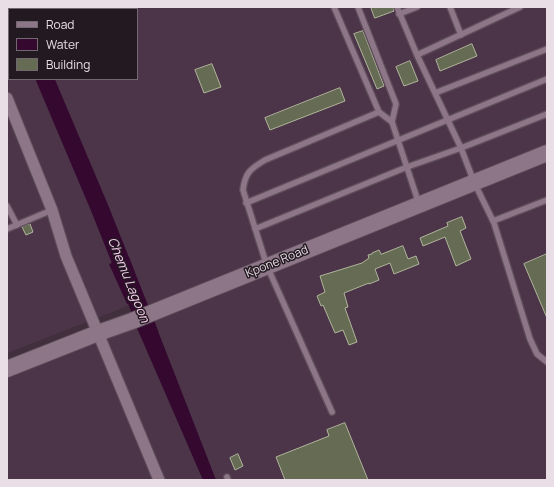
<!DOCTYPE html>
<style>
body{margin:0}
#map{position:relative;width:554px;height:487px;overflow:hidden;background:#412f3e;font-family:Manrope,sans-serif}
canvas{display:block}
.frame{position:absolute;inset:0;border:8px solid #e9dde6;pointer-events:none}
.legend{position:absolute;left:8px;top:8px;width:130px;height:72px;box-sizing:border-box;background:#231a21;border:1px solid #726870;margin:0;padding:5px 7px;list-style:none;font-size:12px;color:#e9dde6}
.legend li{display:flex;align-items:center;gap:8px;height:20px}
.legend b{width:20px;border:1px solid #726870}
</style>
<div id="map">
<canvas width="554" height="487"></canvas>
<div class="frame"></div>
<ul class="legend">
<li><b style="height:5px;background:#8c7687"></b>Road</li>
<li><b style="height:11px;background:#350830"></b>Water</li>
<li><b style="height:11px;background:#666b54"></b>Building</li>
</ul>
</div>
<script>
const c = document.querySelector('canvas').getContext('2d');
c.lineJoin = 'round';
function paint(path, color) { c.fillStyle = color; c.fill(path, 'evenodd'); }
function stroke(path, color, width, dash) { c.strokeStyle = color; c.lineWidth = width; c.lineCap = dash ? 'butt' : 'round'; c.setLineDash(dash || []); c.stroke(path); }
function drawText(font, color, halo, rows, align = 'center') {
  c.font = font + ' Manrope,sans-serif'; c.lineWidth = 3; c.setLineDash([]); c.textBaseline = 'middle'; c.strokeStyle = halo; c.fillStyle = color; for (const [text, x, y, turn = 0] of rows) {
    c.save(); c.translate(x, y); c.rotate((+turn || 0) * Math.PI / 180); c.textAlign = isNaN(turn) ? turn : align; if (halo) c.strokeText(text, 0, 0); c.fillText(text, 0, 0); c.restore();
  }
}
const built = new Path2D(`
 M7,7h540v473h-331l-71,-182 -35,15 -103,40zM9,9h128v70h-128z
 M137,328l66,152h-196v-104z`);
const water = new Path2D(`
 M129,257l15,40 -17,7 -18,-40z
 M154,321l62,159h-13l-66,-152z`);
const river = new Path2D(`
 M16,7l1,2
 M45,79l55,130 49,123`);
const building = new Path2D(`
 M371,7h22l1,4 -19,7z
 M363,31l21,55 -7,3 -23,-55z
 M472,44l5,12 -37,15 -4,-11z
 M410,61l8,20 -14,5 -8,-19z
 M212,64l9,23 -17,6 -9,-23z
 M340,88l5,13 -75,29 -5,-12z
 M462,217l4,11 -6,3 11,28 -15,7 -11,-29 -22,9 -3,-8 28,-12 -1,-3z
 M30,224l3,8 -7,3 -4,-8z
 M403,246l5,13 8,-3 3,8 -25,10 -4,-11 -15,6 4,11 -10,4v-1l-25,10 4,14 -3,1 12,34 -8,3 -6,-15 -8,3 -12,-28 -2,1 -4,-10 8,-4 -5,-16 42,-13 7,-5 -1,-3 4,-1v-1l7,-3 2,4z
 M547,254v64l-23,-54z
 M345,423l23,57h-83l-9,-23 53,-21 -2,-6z
 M238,454l5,12 -8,4 -5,-12z`);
const service = new Path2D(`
 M334,7l45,105 13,10
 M358,7l38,97 -4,18 27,82
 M397,7l20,48 44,93 13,34 20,41 36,116 7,15 10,8
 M450,7l11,28
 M399,14l18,-7
 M417,55l103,-48
 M435,93l112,-44
 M246,203l301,-124
 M7,206l10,19
 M493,221l54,-21
 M7,229l45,-19
 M255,229l152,-62 54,-19 86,-34
 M332,412l-65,-146 -24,-76c2,-17 7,-21 22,-30l114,-48
 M227,477l1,3`);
const minor = new Path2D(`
 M7,98l45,112 14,46 93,224`);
const secondary = new Path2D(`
 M7,369l91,-36 34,-12 415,-168`);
const streetNames = [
 ["Kpone Road",277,262,-22]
];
const waterNames = [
 ["Chemu Lagoon",128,280,68]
];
paint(built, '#4d3549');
paint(water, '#350830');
stroke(river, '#350830', 18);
paint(building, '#666b54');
stroke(building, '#afb59b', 1);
stroke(service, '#5e4e5b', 8);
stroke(minor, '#5e4e5b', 13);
stroke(secondary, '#5e4e5b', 18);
stroke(service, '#8c7687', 5.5);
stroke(minor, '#8c7687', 11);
stroke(secondary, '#8c7687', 16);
drawText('12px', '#e9dde6', '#231a21', streetNames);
drawText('italic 13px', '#facbf0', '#231a21', waterNames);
</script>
